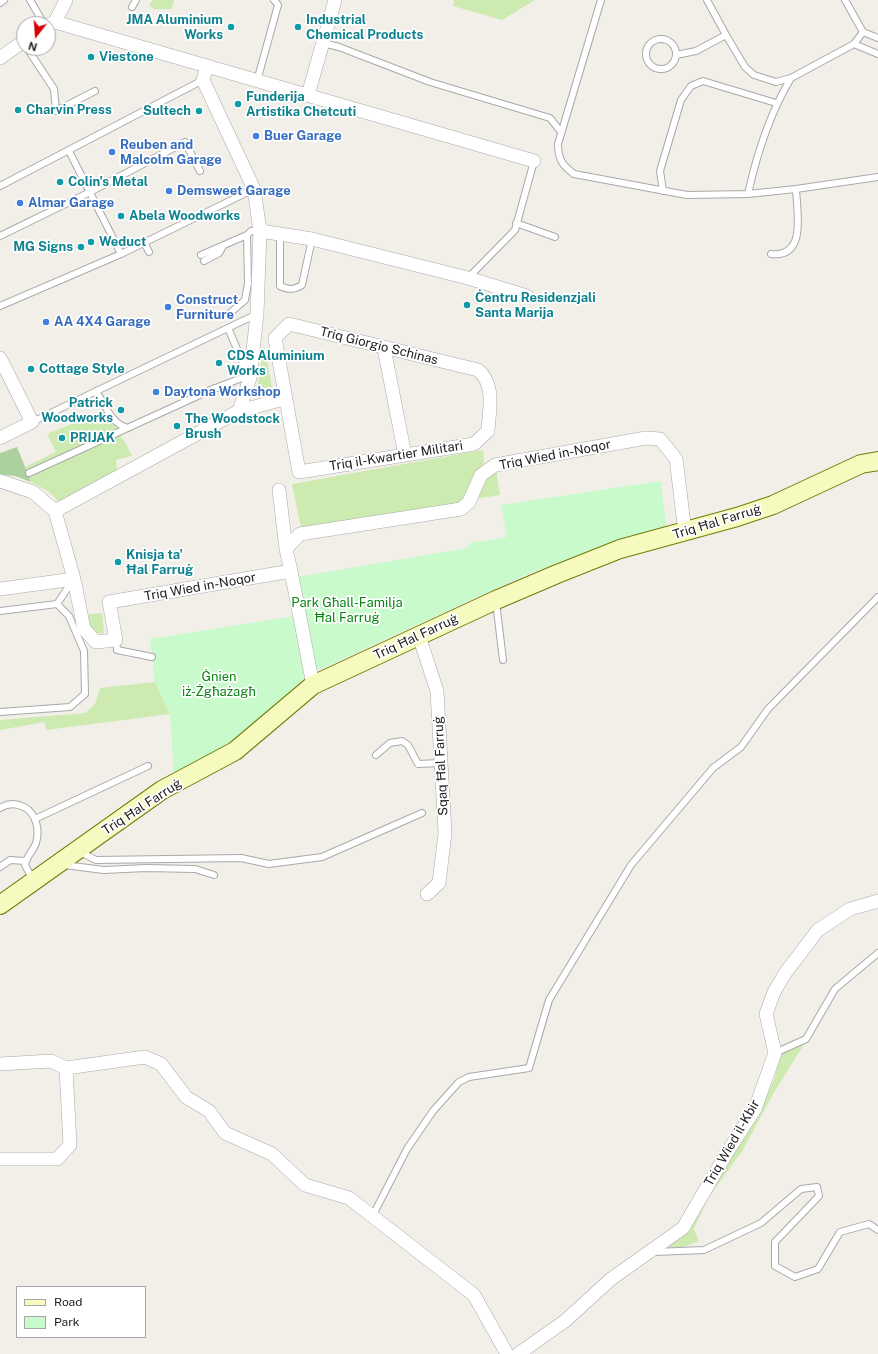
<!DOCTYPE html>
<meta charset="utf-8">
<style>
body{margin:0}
#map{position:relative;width:878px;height:1354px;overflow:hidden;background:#f2efe9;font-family:"Public Sans",sans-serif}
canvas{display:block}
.legend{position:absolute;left:16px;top:1286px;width:130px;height:52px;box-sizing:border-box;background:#fff;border:1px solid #a7a7a7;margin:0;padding:5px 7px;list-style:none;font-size:12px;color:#222}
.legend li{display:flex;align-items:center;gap:8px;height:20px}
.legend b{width:20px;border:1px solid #a7a7a7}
.north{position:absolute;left:16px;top:16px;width:40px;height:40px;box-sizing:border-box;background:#fff;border:1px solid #a7a7a7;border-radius:50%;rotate:197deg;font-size:11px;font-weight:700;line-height:16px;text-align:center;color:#222}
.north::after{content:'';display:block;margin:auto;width:14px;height:18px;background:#d40000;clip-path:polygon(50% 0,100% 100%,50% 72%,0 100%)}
</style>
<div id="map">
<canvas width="878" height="1354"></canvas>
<ul class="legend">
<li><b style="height:5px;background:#f7fabf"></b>Road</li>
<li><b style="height:11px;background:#c8facc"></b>Park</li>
</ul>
<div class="north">N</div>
</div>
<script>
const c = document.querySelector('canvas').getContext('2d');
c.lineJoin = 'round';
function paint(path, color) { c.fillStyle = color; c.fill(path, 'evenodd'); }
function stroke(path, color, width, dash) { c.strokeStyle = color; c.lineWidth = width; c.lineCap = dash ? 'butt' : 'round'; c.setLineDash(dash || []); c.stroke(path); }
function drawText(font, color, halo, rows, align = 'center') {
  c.font = font + ' "Public Sans",sans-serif'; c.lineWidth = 3.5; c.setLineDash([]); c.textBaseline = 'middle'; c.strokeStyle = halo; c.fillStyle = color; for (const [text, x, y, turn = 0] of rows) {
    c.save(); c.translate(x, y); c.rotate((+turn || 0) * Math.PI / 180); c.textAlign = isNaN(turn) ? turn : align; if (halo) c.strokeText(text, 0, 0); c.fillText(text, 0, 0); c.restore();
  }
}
const grass = new Path2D(`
 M153,0h21l-2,9h-18l-5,-4z
 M454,0h81l-33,20 -49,-14z
 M264,345l8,42 -15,3z
 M104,411l22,33 6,12 -16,4 1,10 -58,32 -11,-11 -17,-9 -6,-15 31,-15 -9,-18z
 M483,450l1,13 -13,18 -5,16 -7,7 -158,24 -9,-44z
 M496,469l4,26 -25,4 5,-17z
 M102,613l2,20 -13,1 -10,-19z
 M155,682l15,32 -124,16 -1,-8 -45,8v-10l85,-7 10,-9 5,-16z
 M793,1040l10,6 -30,48 -30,56 -35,48 -14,31 5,12 -17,7 -22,-2 25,-12 56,-94 5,-4 28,-56 7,-27z`);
const forest = new Path2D(`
 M17,447l14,35 -16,-6 -15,-1v-22z`);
const park = new Path2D(`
 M661,481l5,46 -136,46 -216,99 -16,-95 169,-29 3,-5 37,-6 -6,-32z
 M295,616l9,62 -35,38 -43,34 -52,26 -4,-62 -15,-32 -5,-43z`);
const service = new Path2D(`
 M30,0l14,24
 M601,0l-43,144c0,15 4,21 16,30l113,21 61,-1 48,-5 82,-12
 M707,0l19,35
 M845,0l18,32 15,6
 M0,3l4,-3
 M132,7l4,-7
 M646 54a15 15 0 1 1 30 0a15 15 0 1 1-30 0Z
 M323,43l16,4 91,35 120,36 11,14
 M854,44l24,10
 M27,48l27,41 2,22 39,-20
 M676,55l20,-4 30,-16 19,32 9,8 22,7 15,-4 63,-34 9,-12
 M257,81l21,-76 -4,-5
 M69,151l52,103
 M0,186l203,-106
 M663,191l-3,-20 21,-71 10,-14 12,-5 73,22
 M748,194c9,-41 22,-81 43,-116
 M516,223l39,14
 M280,234v52c9,4 14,4 22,-1l10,-46
 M0,236l90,-44 95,-50 15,29
 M144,242l5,10
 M771,254c36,4 26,-42 25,-65
 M201,255l46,-20
 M204,261l15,-8 4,-7
 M468,278l47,-48 19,-69
 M0,306l121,-52 133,-65
 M230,313l15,-13 3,-17 -1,-48 4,-4h9
 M218,387l24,-9 4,-8 -18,-42
 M96,391c9,14 16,34 32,37
 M32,422l225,-108
 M29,473l186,-85h12l17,8
 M496,602l7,58
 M0,611l57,-7 16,-24
 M116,640l1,10 35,7
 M0,712l70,-5 15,-13 -1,-43 -15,-35 -12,-12
 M376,755l14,-12 12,-2 6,4 10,19 23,-1
 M0,808c8,-5 16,-5 24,-1 12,6 16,23 12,36 -3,8 -10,14 -11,22l8,15
 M35,819l113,-53
 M80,852l16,8 145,-2 28,6 53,-7 100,-44
 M64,865l40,5 42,-2 49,1 19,6
 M0,867l10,-7 15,1
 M775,1053l31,-14 29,-50 43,-36
 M373,1215l34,-66 26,-38 26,-29 10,-5 60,-9 20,-68 82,-135 82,-97 28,-21 27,-38 110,-112
 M654,1252l50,-2 57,-27 40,-34 16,-2 2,9 -44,46v24l20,11 23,-8 22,-37 29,-8 9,6`);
const minor = new Path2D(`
 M55,22l11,-22
 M48,25l7,-3 479,139
 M0,58l24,-17
 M207,66l-4,14 51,109 6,42 -3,83 -7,64 -11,33
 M308,95l27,-95
 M260,231l52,8 156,39 59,18
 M289,324l189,46c18,15 11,40 10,61l-14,13 -175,28 -24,-134z
 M384,348l21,107
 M0,358l32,64 -32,16
 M0,481l33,11 22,19
 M279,490l7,59
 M55,511l19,68 10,50 12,13 20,-2 -7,-38 182,-31 -5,-22 14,-15 161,-25 8,-7 12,-27 14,-10 151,-27 14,1 16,20 9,73
 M55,511l184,-100 45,-12
 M291,571l22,114
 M0,589l74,-10
 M419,636l18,55 8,142 -6,50 -12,11
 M0,1064l51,-3 15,7 79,-11 16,7 25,33 23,14 16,22 47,21 33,31 44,13 125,97 33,59
 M0,1159h57l13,-14 -4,-77
 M518,1354l47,-33 46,-42 72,-51 45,-77 27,-42 20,-56 -9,-39 8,-22 12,-20 32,-42 32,-21 28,-8`);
const secondary = new Path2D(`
 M0,905l162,-115 73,-39 78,-66 183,-85 61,-26 63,-25 117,-32 36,-12 88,-41 17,-3`);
const markers = [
 [231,27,4,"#0f9aa8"],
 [298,27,4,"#0f9aa8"],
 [91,57,4,"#0f9aa8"],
 [238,104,4,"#0f9aa8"],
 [18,110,4,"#0f9aa8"],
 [199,111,4,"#0f9aa8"],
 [256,136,4,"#3f7fe0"],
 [112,152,4,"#3f7fe0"],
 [60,182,4,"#0f9aa8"],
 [169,191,4,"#3f7fe0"],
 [20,203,4,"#3f7fe0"],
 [121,216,4,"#0f9aa8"],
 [91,242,4,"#0f9aa8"],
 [81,247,4,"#0f9aa8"],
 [467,305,4,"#0f9aa8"],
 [168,307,4,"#3f7fe0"],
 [46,322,4,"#3f7fe0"],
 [219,363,4,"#0f9aa8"],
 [31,369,4,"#0f9aa8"],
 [156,392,4,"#3f7fe0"],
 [121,410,4,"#0f9aa8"],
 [177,426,4,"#0f9aa8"],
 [62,438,4,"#0f9aa8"],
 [118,562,4,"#0f9aa8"]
];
const cultureNames = [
 ["JMA Aluminium",223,20,"right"],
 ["Works",223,35,"right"],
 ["Industrial",306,20],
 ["Chemical Products",306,35],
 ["Viestone",99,57],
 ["Funderija",246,97],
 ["Artistika Chetcuti",246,112],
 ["Charvin Press",26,110],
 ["Sultech",191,111,"right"],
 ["Colin's Metal",68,182],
 ["Abela Woodworks",129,216],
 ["Weduct",99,242],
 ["MG Signs",73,247,"right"],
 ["Ċentru Residenzjali",475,298],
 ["Santa Marija",475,313],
 ["CDS Aluminium",227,356],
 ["Works",227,371],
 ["Cottage Style",39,369],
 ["Patrick",113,403,"right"],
 ["Woodworks",113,418,"right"],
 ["The Woodstock",185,419],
 ["Brush",185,434],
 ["PRIJAK",70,438],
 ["Knisja ta'",126,555],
 ["Ħal Farruġ",126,570]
];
const shopNames = [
 ["Buer Garage",264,136],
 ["Reuben and",120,145],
 ["Malcolm Garage",120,160],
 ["Demsweet Garage",177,191],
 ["Almar Garage",28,203],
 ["Construct",176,300],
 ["Furniture",176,315],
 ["AA 4X4 Garage",54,322],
 ["Daytona Workshop",164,392]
];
const streetNames = [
 ["Triq Giorgio Schinas",379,346,14],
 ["Triq Wied in-Noqor",555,455,-11],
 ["Triq il-Kwartier Militari",396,456,-9],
 ["Triq Ħal Farruġ",717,522,-17],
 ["Triq Wied in-Noqor",200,587,-10],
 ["Triq Ħal Farruġ",416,637,-25],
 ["Sqaq Ħal Farruġ",441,766,-93],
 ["Triq Ħal Farruġ",142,807,-33],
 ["Triq Wied il-Kbir",732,1143,-60]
];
const parkNames = [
 ["Park Għall-Familja",347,603],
 ["Ħal Farruġ",347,618],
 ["Ġnien",219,677],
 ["iż-Żgħażagħ",219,692]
];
paint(grass, '#cdebb0');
paint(forest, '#add19e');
paint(park, '#c8facc');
stroke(service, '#a9a9a9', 8);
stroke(minor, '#a9a9a9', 14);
stroke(secondary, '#707d05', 20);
stroke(service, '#fff', 6);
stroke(minor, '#fff', 13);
stroke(secondary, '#f7fabf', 18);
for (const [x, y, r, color] of markers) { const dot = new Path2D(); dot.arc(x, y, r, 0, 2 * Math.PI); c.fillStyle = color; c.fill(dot); stroke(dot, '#fff', 1.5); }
drawText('bold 13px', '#0d838f', '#fff', cultureNames, 'left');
drawText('bold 13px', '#366cbe', '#fff', shopNames, 'left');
drawText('13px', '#222', '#fff', streetNames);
drawText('13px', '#0c8416', '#fff', parkNames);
</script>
